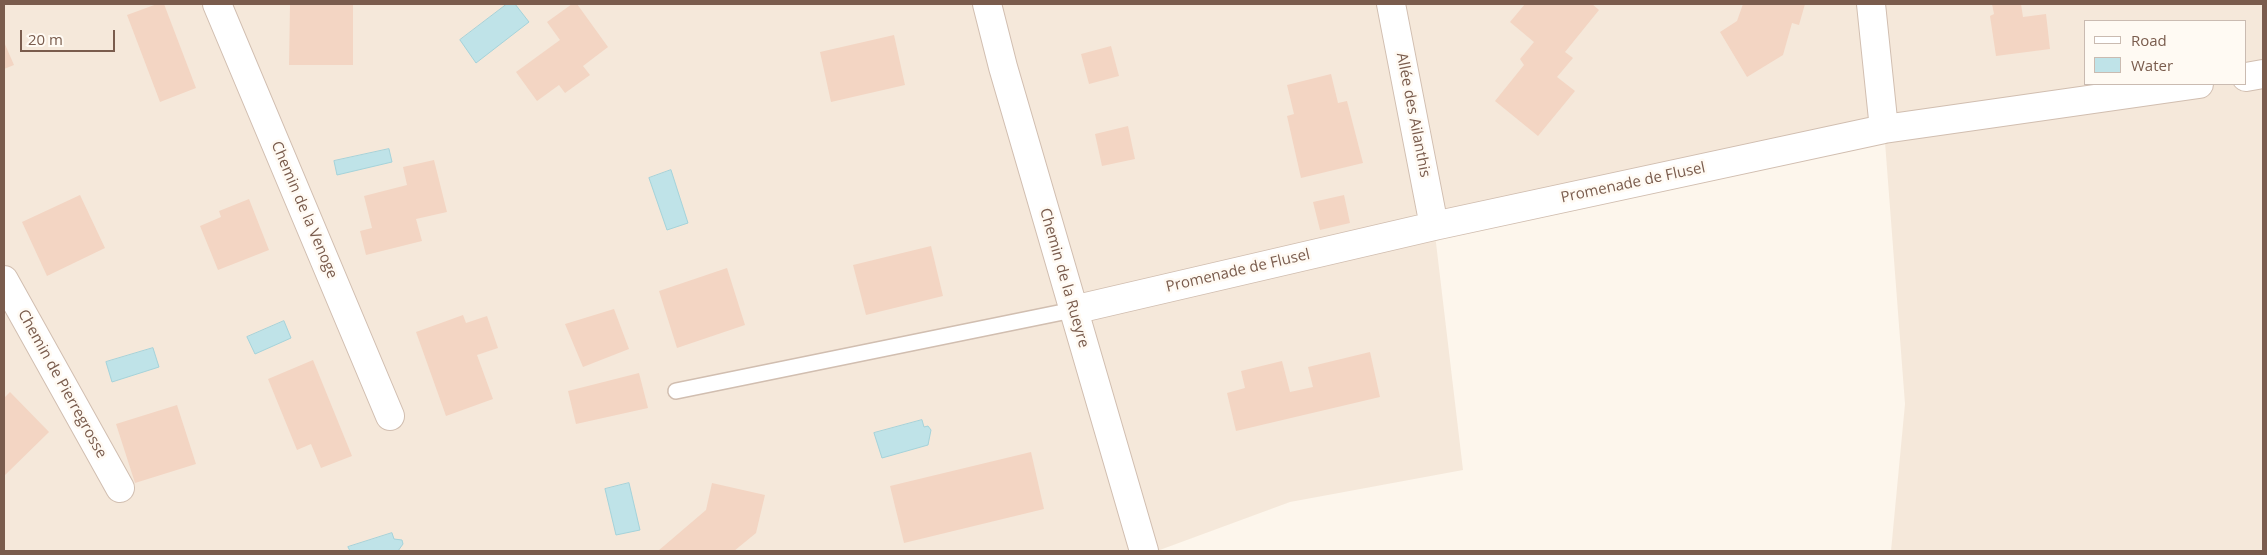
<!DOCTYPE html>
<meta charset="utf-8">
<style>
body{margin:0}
#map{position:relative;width:2267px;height:555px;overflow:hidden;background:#fdf6ec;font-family:"Open Sans",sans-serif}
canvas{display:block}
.frame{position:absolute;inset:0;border:5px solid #7a5c4d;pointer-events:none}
.legend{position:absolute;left:2084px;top:20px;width:162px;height:65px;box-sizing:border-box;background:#fffaf3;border:1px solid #cabbb1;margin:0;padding:6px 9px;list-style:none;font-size:15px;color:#7a5c4d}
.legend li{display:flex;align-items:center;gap:10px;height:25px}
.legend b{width:25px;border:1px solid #cabbb1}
.scale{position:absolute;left:20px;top:30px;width:95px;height:22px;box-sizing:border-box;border:2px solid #7a5c4d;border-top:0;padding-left:6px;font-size:15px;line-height:18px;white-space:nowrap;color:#7a5c4d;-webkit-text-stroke:4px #fffaf3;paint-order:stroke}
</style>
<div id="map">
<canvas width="2267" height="555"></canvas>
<div class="frame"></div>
<ul class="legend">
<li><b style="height:6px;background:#fff"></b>Road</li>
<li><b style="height:14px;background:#bfe3e8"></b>Water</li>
</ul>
<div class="scale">20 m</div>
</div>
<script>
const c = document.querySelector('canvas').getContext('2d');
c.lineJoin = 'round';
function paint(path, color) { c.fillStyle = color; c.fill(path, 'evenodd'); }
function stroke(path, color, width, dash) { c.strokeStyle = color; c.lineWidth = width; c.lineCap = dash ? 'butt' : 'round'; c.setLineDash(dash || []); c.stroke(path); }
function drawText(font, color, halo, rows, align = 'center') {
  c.font = font + ' "Open Sans",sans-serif'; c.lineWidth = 5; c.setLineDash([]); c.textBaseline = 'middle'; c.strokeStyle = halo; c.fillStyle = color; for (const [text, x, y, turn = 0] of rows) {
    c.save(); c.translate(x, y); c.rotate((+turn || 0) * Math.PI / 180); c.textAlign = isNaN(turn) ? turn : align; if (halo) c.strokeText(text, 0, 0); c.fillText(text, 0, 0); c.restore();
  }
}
const residential = new Path2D(`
 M4,4h2259v547h-372l14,-147 -21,-275 -450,97 29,244 -173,32 -133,49h-1153zM2086,21h160v63h-160z`);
const water = new Path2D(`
 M507,4h8l14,18 -53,41 -16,-23z
 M389,149l3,13 -55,13 -3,-14z
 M671,170l17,53 -21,7 -18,-52z
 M284,321l7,17 -36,16 -8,-17z
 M153,348l6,19 -47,15 -6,-20z
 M922,420l2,7 4,-1 3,4 -3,15 -46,13 -8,-25z
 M629,483l11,47 -24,5 -11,-46z
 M392,533l2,6 8,1 1,4 -5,7h-48l-2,-4z`);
const building = new Path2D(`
 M157,4h7l32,84 -36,14 -33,-87z
 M290,4h63v61h-64z
 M572,4h5l31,43 -25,19 7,9 -25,18 -6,-8 -22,16 -21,-29 44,-32 -13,-18z
 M1525,4h67l7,6 -34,42 8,6 -16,19 18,14 -37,45 -43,-35 29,-36 -4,-6 14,-17 -24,-20z
 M1743,4h62l-6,21 -7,-2 -9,32 -36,22 -27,-45 17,-11z
 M1992,4h29l2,13 23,-3 4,35 -54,7 -6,-40 4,-2z
 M894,35l11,50 -74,17 -11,-50z
 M4,42l10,23 -10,4z
 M1111,46l8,30 -30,8 -8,-30z
 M1331,74l7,29 9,-2 16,62 -62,15 -14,-62 7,-2 -7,-29z
 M1128,126l7,33 -33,7 -7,-32z
 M434,160l13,52 -31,7 6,22 -56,14 -6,-24 12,-3 -8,-32 43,-11 -4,-18z
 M80,195l25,53 -58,28 -25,-54z
 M1344,195l6,28 -30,7 -7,-28z
 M249,199l20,51 -51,20 -18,-44 21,-9 -2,-6z
 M931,246l12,50 -77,19 -13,-50z
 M727,268l18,57 -68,23 -18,-57z
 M614,309l15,40 -46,18 -18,-43z
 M463,315l3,8 21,-7 11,32 -21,7 16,44 -47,17 -30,-84z
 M1370,352l10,45 -144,34 -9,-38 18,-5 -4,-17 41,-10 8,31 23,-5 -5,-20z
 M313,360l39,96 -31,12 -10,-24 -14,6 -29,-71z
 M639,373l9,35 -72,16 -8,-33z
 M10,392l39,40 -45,44v-78z
 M177,405l19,59 -61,19 -19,-59z
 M1031,452l13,57 -140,34 -14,-57z
 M712,483l53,12 -9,38 -22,18h-76l48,-41z`);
const lane = new Path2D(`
 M676,391l397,-81`);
const street = new Path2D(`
 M217,4l173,412
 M987,4l16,63 141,484
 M1391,4l43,222
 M1871,4l13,125
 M2246,77l17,-3
 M4,280l116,208
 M1073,310l361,-84 450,-97 315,-45`);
const streetNames = [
 ["Allée des Ailanthis",1413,115,79],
 ["Promenade de Flusel",1633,183,-12],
 ["Chemin de la Venoge",304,210,67],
 ["Promenade de Flusel",1238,271,-13],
 ["Chemin de la Rueyre",1064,278,74],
 ["Chemin de Pierregrosse",62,384,61]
];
paint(residential, '#f5e8da');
paint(water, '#bfe3e8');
stroke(water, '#a5d3da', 1);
paint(building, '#f3d5c3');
stroke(lane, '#d1beb0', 18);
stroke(street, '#d1beb0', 30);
stroke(lane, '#fff', 15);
stroke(street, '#fff', 28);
drawText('15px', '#7a5c4d', '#fffaf3', streetNames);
</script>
